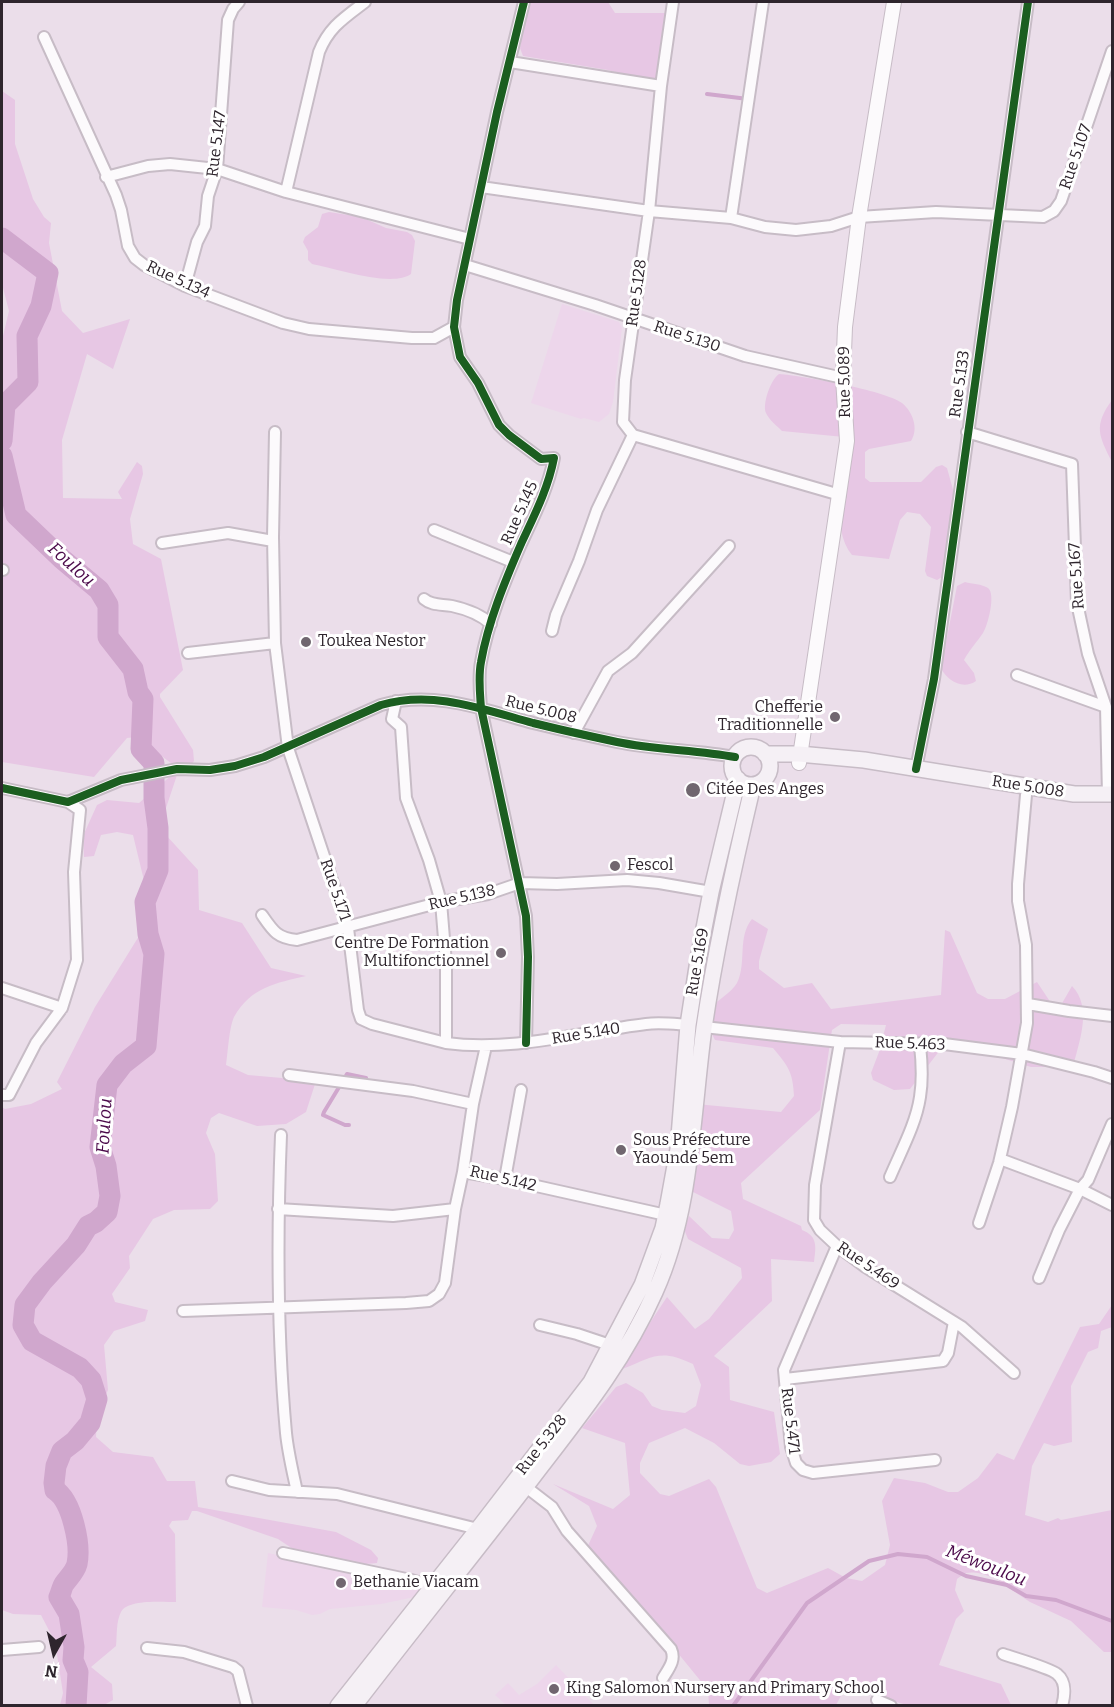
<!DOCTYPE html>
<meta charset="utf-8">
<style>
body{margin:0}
#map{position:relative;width:1114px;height:1707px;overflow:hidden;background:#ebdeea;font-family:Bitter,serif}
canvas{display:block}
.frame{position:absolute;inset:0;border:3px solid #2e252d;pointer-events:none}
.north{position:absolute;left:24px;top:1623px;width:60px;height:60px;-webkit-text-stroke:4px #fff;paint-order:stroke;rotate:188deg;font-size:16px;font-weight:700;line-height:24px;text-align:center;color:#2e252d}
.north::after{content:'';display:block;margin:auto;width:21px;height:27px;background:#2e252d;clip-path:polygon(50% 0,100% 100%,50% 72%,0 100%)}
</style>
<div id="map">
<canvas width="1114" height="1707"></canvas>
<div class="frame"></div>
<div class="north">N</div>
</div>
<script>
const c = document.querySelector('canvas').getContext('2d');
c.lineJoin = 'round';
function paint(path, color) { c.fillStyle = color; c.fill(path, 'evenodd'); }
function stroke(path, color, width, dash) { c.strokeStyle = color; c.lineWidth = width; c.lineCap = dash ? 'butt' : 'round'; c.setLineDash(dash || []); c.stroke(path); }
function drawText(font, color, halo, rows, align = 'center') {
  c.font = font + ' Bitter,serif'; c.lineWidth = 6; c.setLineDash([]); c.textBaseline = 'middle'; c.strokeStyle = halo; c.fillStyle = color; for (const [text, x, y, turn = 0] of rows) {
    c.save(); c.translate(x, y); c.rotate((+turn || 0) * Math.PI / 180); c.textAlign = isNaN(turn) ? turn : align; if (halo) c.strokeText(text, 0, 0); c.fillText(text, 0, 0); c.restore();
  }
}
const built = new Path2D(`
 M562,304l57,18 3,6 -9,74 -4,12 -10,8 -15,-4 -3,1 -50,-16z
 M268,1553l125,27 35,5 -9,11 -38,8 -51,5 -10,5 -8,1 -16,-5 -34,-3z
 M556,1665l38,40h-88l-11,-10 13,-12 11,12 18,-11z`);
const green = new Path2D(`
 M528,2h80l7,11h52l-6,56 -6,12 -14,-1 -33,-10 -85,-14 -3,-8 7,-45z
 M2,91l13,9v44l18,55 11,18 7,6 -2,20 13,68 21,22 47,-14 -17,50 -26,-15 -25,86 1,58 59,1 -4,-7 19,-30 5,4 1,8 -13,45 3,25 28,15 22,111 -23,24v3l33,53 1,11 -3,4 -12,4 -14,42v23l33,36 1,40 43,13 29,45 35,8c-30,7 -55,11 -72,41 -5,11 -6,35 -8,48l22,10 68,6 -10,31 -20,12 -29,2 -38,-13 -8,5 -5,15 9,21 3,47 -8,8 -36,1 -21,9 -24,37 1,12 -18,26 3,8 33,8 -3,11 -31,10 -10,14 4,45 -11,25 -1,22 17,15 40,5 14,24h28l3,26 138,25 35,18 7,8 -1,5 -11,1 -70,-13 -18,-12 -81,-28h-5l-4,9 -16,1 -3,5 6,8 1,68c-13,0 -49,-3 -55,10 -5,9 -4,24 -5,34l-25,21 21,17 1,16 -9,5h-44l3,-12 -8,-51 -14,-27 -28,-1 -11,-4v-503l3,2 26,-5 31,-15 -5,-7 38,-75 49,-79 4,-31 -15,-62 -16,-3 -16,3 -7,21 -10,1 -1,-21 14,-31 10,-5 32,3 40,-34 -43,-32 -9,1 -33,39 -92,-15v-389l1,-37 6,-25 -7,-27z
 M329,212l32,5 25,11 21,4 5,3 3,6 -4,33c-19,14 -77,-6 -99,-10l-4,-4v-9l-5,-9 2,-5 13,-10 4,-13z
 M779,374c24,2 105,16 123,29 11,9 17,26 9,38l-42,8 -4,3v26l5,4h51l15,-15 6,-2 5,3 10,36 -15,73 -5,3 -10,-4 -2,-5 6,-44 -11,-13 -13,-2 -7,8 -11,39 -37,-4c-22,-26 -10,-86 -8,-118l-62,-6c-5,-5 -13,-11 -16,-18 -4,-9 5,-34 13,-39z
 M1112,400v62c-13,-26 -19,-36 0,-62z
 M965,582c7,2 17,2 23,6 8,6 0,37 -5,45 -6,9 -13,16 -19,27l10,13 2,8c-13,9 -29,0 -35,-13l16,-82z
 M752,919l16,10 -9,32v8l25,19 28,-5 19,26 110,-14 4,-65 5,2 27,61 11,6h17l32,-17 20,30 15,-26c20,21 8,53 2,77l-4,4h-39l-84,-26 -37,48 -16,1 -21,-10 -2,-7 8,-21 7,-27 -45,-1 -9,6 -12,80 -79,73 2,16 58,27 1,4c16,6 14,17 12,32l-43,-3 1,42 -58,55 15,11 1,33 44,12 6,42 -9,8 -22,4 -9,-2 -26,-21 -29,-15 -36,15 -9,20v10l20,21 9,2 40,-17 7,8 41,101 10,5 61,-25 18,10 16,3 23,-16 5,-20 -8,-44 12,-23 31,5 23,9h10l20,-14 19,-25 17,7 66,-133 19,-3 13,-19v22l-11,4 -3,17 -10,4 -17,34 1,56 -18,4 -10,-3 -12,23 -7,49 23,7 10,-4 3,2 51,-10v142h-8l-33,-31 -41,-19 -21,-14c-7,-9 -31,-18 -43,-15 -3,1 -6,4 -9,6l-2,11 9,21 -8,8 -17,46 62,19 10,21h-104l-56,-16 -9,5 -6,11h-127l-1,-15 -40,-49 -82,-91 11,-24 -8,-20 -36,-22 60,25 17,-14 -5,-52 -43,-15 34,-41 10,-4 17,10 9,13 10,4 23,3 11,-7 5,-21 -8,-21c-33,-16 -40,-7 -71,5l4,-10 41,-62 28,32 14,-10 33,-41 -1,-10 -53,-29 -4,-10 5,-13 23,22 17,1 5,-9 -3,-19 -38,-19 -4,-79 7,-9 85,8 13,-16c-1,-24 -6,-30 -21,-48l-58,-8 -5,-10 -1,-22c8,-7 23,-16 28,-25 10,-20 0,-46 15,-64z`);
const stream = new Path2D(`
 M707,94l41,5
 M349,1125h-4l-22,-10 1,-3 23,-38 19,4
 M733,1706l74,-103 62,-42 29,-7 29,3 39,19 41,9 19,11 30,4 56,21`);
const river = new Path2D(`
 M2,238l46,35 -7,33 -14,30 1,46 -23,23 -3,36
 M2,456l14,59 46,44 37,31 9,15v32l25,32 5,23 5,7 -2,50 13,14v35l4,30v42l-13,32 3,32 6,20 -8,92 -23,18 -16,21 -7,62 6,19 4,30 -3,16 -11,10 -8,4 -12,19 -34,37 -17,23 -2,20 9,16 48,27 11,12 6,19 -7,24 -15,18 -13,10 -6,15 -2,17 1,7c17,11 26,55 22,74 -2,8 -9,14 -13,20 -2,3 -3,9 -5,13l10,17 5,33 -1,13 5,12 -2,34`);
const minor = new Path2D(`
 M524,2l-27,110 -40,188 -3,27 6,30 18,26 21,42 10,10 32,24 13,-1c-6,31 -20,58 -33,86 -16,37 -33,78 -40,118 -3,15 -1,31 0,46l45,208 2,41 -2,86
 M44,37l72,158 5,15 7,36 7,12 9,7 41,21 98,37 26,6 103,9h22l20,-11
 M510,62l151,24 -12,125 -24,169 -2,42 10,13 207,60
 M661,86l12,-84
 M106,177l42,-11 22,-2 47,5 69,23 184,47
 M481,187l168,24 82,7 34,9 31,3 35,-4 28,-9 77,-5 107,5 11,-6 7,-10 51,-150
 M286,192l33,-140c10,-25 25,-34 46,-50
 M731,218l32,-216
 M465,265l130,40 150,51 98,22
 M185,286l12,-44 8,-16 3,-30 9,-27 11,-149 5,-11 6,-7
 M275,432l-2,105 2,106 13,105 60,180 10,82 3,9 11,5 74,19
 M967,432l105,32 5,139 11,51 18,53 2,88
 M434,530l79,32
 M162,543l66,-10 45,8
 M2,570h1
 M424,599c8,7 18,5 28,7 14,3 28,8 39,18
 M552,631l4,-16 23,-54 18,-51 36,-75
 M188,653l87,-10
 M1017,675l89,32
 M396,701l-4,18 9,8 5,71 23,62 12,42 5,61v80c67,9 134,-11 200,-19 14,-2 28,0 42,1
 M574,733l34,-62 24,-18 97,-107
 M916,769l18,-90 94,-677
 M2,788l66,14 53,-22 56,-11 33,1 25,-4 29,-9 117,-52c52,-15 101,4 152,18 28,7 56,13 84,19 39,8 79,8 118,15
 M262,915c11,16 15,23 35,25l144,-38 47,-8 32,-11 37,1 70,-4 32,3 52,9
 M2,988l60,20
 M1028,1004l41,7 43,5
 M704,1027l136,15 104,2 78,10 72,18 18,6
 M840,1042l-25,143 -1,35 6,10 17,16 27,20 98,61 52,46
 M486,1046l-13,58 -10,68 42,7 161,36
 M289,1075l124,16 60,13
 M2,1095h7l27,-52 26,-35 15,-48 -3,-88 6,-62 -12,-8
 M281,1135c-4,99 -4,199 5,298 2,20 7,40 11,59
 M1000,1159l80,30 32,16
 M890,1177c11,-26 26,-53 30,-80 3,-18 2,-34 0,-52
 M505,1179l16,-89
 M278,1209l115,7 62,-7
 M979,1223l20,-60 13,-56 15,-84 -1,-78 -8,-44v-17l8,-89
 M837,1246l-53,124 7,77 5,16 7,7 10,3 122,-13
 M1039,1278l20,-48 21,-41 8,-9 24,-56
 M183,1311l223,-8 23,-2 10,-7 6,-11 10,-74 8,-37
 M540,1325l37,9 33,11
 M785,1379l158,-18 5,-8 6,-31
 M232,1481l37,9 68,4 141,35
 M526,1487l26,20 15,24 104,118c5,11 -2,19 -8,29
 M283,1553l128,27 20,6
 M147,1648l37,4 49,15 5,4 9,35
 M2,1650l37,-3
 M1003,1654c11,4 47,14 54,20 10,8 8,21 5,32
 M877,1700l14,6`);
const tertiary = new Path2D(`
 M799,763l48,-322 -4,-63 2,-51 14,-110 35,-215`);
const secondary = new Path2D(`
 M732 766a19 19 0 1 1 38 0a19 19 0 1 1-38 0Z
 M765,754h34l65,6 210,34h38
 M338,1706l140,-177 113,-147 51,-97 21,-57 5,-24 10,-55 10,-124 11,-71 12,-62 27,-113
 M354,1706c59,-77 120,-152 179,-229 46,-60 91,-115 122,-185 37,-82 37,-176 49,-264 12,-82 30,-163 49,-243`);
const cycleway = new Path2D(`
 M524,2l-27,110 -40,188 -3,27 6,30 18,26 21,42 10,10 32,24 13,-1c-6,31 -20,58 -33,86 -16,37 -33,78 -40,118 -3,15 -1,31 0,46l45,208 2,41 -2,86
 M916,769l18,-90 94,-677
 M2,788l66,14 53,-22 56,-11 33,1 25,-4 29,-9 117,-52c52,-15 101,4 152,18 28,7 56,13 84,19 39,8 79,8 118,15`);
const markers = [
 [306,642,6,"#70666f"],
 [835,717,6,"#70666f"],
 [693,790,8,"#70666f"],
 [615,866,6,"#70666f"],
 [501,953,6,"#70666f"],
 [621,1150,6,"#70666f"],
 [341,1583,6,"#70666f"],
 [554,1689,6,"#70666f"]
];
const streetNames = [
 ["Rue 5.147",217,144,-83],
 ["Rue 5.107",1076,157,-71],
 ["Rue 5.134",178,280,25],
 ["Rue 5.128",637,293,-82],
 ["Rue 5.130",687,337,18],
 ["Rue 5.089",845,382,-91],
 ["Rue 5.133",960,384,-82],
 ["Rue 5.145",520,513,-66],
 ["Rue 5.167",1077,576,-94],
 ["Rue 5.008",541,710,14],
 ["Rue 5.008",1028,787,9],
 ["Rue 5.171",335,890,71],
 ["Rue 5.138",462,898,-13],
 ["Rue 5.169",698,962,-80],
 ["Rue 5.140",586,1034,-9],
 ["Rue 5.463",910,1044,2],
 ["Rue 5.142",503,1179,13],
 ["Rue 5.469",868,1266,34],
 ["Rue 5.471",790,1421,83],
 ["Rue 5.328",542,1445,-52]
];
const poiNames = [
 ["Toukea Nestor",318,642],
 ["Chefferie",823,708,"right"],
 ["Traditionnelle",823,726,"right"],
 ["Citée Des Anges",706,790],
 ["Fescol",627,866],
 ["Centre De Formation",489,944,"right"],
 ["Multifonctionnel",489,962,"right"],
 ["Sous Préfecture",633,1141],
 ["Yaoundé 5em",633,1159],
 ["Bethanie Viacam",353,1583],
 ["King Salomon Nursery and Primary School",566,1689]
];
const waterNames = [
 ["Foulou",71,565,42],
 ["Foulou",105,1126,-87],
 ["Méwoulou",986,1566,21]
];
paint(built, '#edd6eb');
paint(green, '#e7c7e4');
stroke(stream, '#d0a7cd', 4);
stroke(river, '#d0a7cd', 21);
stroke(minor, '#c7bcc6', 14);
stroke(tertiary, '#c7bcc6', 16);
stroke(secondary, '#c7bcc6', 18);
stroke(minor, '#fcfafc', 10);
stroke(tertiary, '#fcfafc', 14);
stroke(secondary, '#f5f0f5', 15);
stroke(cycleway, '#1b5e20', 8);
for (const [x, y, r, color] of markers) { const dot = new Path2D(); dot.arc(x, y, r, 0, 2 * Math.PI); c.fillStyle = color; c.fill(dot); stroke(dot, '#fff', 2); }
drawText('16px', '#2e252d', '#fff', streetNames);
drawText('16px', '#2e252d', '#fff', poiNames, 'left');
drawText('italic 18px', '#4b0a4a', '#fff', waterNames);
</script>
